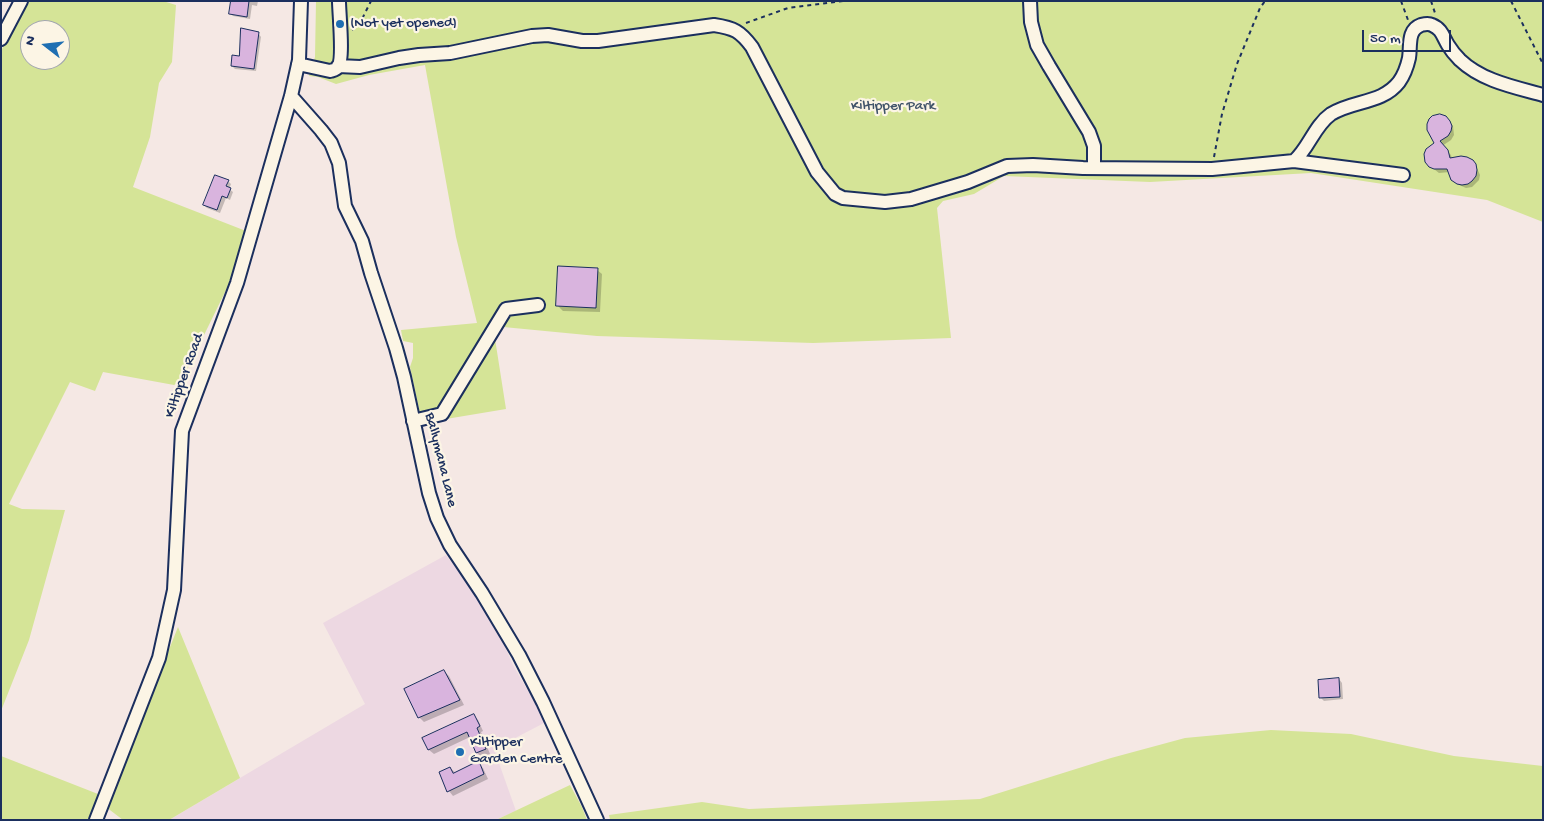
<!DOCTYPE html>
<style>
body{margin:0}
#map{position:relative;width:1544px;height:821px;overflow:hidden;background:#f5e8e4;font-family:"Gochi Hand",sans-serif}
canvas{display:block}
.frame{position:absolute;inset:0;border:2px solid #1b2f5e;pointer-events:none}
.north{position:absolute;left:20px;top:20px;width:50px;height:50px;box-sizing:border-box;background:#fcf5e5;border:1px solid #a2a6af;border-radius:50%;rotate:286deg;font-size:14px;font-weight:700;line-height:20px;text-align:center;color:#1b2f5e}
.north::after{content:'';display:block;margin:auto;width:18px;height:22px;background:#1f6fb2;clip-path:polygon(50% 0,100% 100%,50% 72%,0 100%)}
.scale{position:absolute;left:1362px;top:30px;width:89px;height:22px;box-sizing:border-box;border:2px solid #1b2f5e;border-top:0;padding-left:6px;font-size:15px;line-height:18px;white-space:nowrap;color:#1b2f5e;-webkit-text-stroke:4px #fcf5e5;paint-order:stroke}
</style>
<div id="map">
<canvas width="1544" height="821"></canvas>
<div class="frame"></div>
<div class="north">N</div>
<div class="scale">50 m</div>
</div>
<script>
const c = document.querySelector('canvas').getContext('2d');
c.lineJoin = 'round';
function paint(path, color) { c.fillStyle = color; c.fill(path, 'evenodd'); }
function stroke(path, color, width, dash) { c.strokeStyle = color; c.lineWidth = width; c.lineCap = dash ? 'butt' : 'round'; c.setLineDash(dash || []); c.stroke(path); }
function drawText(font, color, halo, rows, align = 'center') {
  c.font = font + ' "Gochi Hand",sans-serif'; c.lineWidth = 4.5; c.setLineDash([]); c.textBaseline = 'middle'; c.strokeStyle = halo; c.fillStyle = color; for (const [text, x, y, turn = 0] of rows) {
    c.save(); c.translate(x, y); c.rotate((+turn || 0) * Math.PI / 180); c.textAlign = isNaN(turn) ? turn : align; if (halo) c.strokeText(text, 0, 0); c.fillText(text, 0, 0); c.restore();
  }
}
const built = new Path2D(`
 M446,555l32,41 22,39 13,30 33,57 -52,27 22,62 -20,9h-327l196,-116 -42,-81z`);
const green = new Path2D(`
 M27,1h136l13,4 -4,57 -13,21 -9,54 -17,50 113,44 -17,53 -47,96 -8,5 -71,-13 -8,19 -25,-9 -61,122 13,5 43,1 -36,130 -28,71v-660zM30,30h30v30h-30z
 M316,1h1227v221l-56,-22 -176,-27 -161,9 -146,-6 -30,18 -31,7 -6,7 14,130 -138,5 -216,-7 -104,-10 13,83 -84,14 -12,-56 3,-9v-15l-10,-2 -2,-11 76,-7 -21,-86 -31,-172 -56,10 -33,9 -18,-7 -9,-1 6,-19z
 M178,627l62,151 -71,42h-46l-17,-13z
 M1271,730l80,4 103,22 89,10v54h-933l-1,-5 93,-13 47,7 231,-10 131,-41 74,-20z
 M1,756l97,38 -8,26h-89z
 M570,785l12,22 5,13h-91z`);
const shadow = new Path2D(`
 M232,1h26l-1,5 -5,-1 -2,14 -17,-3 -3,-3z
 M258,33l3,4 -5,34 -21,-2 -3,-3 8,-9z
 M1445,117l8,9 1,9 -3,5 -9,6 9,9 1,4 20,2 4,5 4,9 -1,5 -7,7 -6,1 -9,-4 -7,-12 -11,1 -9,-7 5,-23z
 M228,181l3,3 -2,5 4,3 -3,8 -4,-2 -6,15 -13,-5 -3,-3z
 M597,270l5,4 -2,38 -37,-1 -5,-5z
 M444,671l5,5 15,29 -40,17 -5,-5z
 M1339,679l3,4 1,16 -19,2 -3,-3z
 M473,715l5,5 5,11 -2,1 9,22 -8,3 -5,-4 -7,-16 -36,17 -5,-4 -5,-12z
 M478,763l5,5 5,11 -35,17 -4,-5 1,-23 6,5z`);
const building = new Path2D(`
 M231,1h18l-2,16 -18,-3z
 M241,28l18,4 -5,37 -23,-3 1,-11 7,1z
 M1440,114l6,2 4,5 2,5 -1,5 -3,5 -8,5 8,9 2,8 11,-2 6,1 6,3 3,4 1,6 -1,6 -4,5 -4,3 -6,1 -5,-1 -6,-4 -4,-11h-13l-5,-2 -4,-5 -1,-8 2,-5 8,-6 -7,-13v-6l2,-5 3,-3z
 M215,175l14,5 -3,6 5,2 -4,10 -5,-2 -5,14 -14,-5z
 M558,266l40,2 -2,40 -40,-2z
 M444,670l16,30 -42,18 -14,-29z
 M1339,678l1,19 -21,1 -1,-18z
 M474,714l6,12 -3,2 9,21 -10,4 -9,-21 -39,18 -6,-12z
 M479,761l5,13 -37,18 -8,-20 11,-5 3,6z`);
const path = new Path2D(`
 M1401,1l7,19
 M1431,1l4,12
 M1511,1l32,63
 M746,23l42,-15 55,-7
 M352,30l8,-7 11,-22
 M1214,157l8,-43 15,-50 23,-56 5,-7`);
const minor = new Path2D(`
 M1030,1l1,21 6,23 12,21 40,66 5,14v22
 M1,39l20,-38
 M298,64l32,7c3,-1 6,-1 8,-4 6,-8 1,-54 1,-66
 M338,66l22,1 39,-9 20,-3 31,-2 82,-17 16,-1 34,6h16l116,-16c20,3 26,6 38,22l65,125 18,22 8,4 42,4 26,-3 57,-17 39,-16 26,-1 50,3 129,1 82,-8 109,14
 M291,96l30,34 10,13 8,20 6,43 17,35 9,32 25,75 8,29 25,116 8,25 13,27 32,48 37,62 24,47 54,118
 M1294,161c15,-13 20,-35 37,-47 22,-14 51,-10 68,-32 5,-7 8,-15 10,-24 2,-12 -2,-28 12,-33 4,-1 7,-2 11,0 10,4 11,12 16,20 3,5 8,11 12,15 22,21 54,27 83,35
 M413,421l29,-7 64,-105 32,-4
 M96,820l63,-162 15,-68 8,-159 55,-148 54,-187 8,-36 2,-59`);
const markers = [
 [340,24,5,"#1f6fb2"],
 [460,752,5,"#1f6fb2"]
];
const poiNames = [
 ["(Not yet opened)",350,24],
 ["Kiltipper",470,743],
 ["Garden Centre",470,760]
];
const parkNames = [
 ["Kiltipper Park",893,107]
];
const streetNames = [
 ["Kiltipper Road",185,376,-70],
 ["Ballymana Lane",440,460,76]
];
paint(built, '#edd8e2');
paint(green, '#d5e497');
paint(shadow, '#0003');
paint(building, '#d9b4de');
stroke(building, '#1b2f5e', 1);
stroke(minor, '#1b2f5e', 16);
stroke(path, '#1b2f5e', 2, [4, 4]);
stroke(minor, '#fcf5e5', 12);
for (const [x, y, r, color] of markers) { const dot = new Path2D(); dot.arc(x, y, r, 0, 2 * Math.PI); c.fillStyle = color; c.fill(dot); stroke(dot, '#fcf5e5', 2); }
drawText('15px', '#1b2f5e', '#fcf5e5', poiNames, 'left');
drawText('15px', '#405369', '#fcf5e5', parkNames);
drawText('15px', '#1b2f5e', '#fcf5e5', streetNames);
</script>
